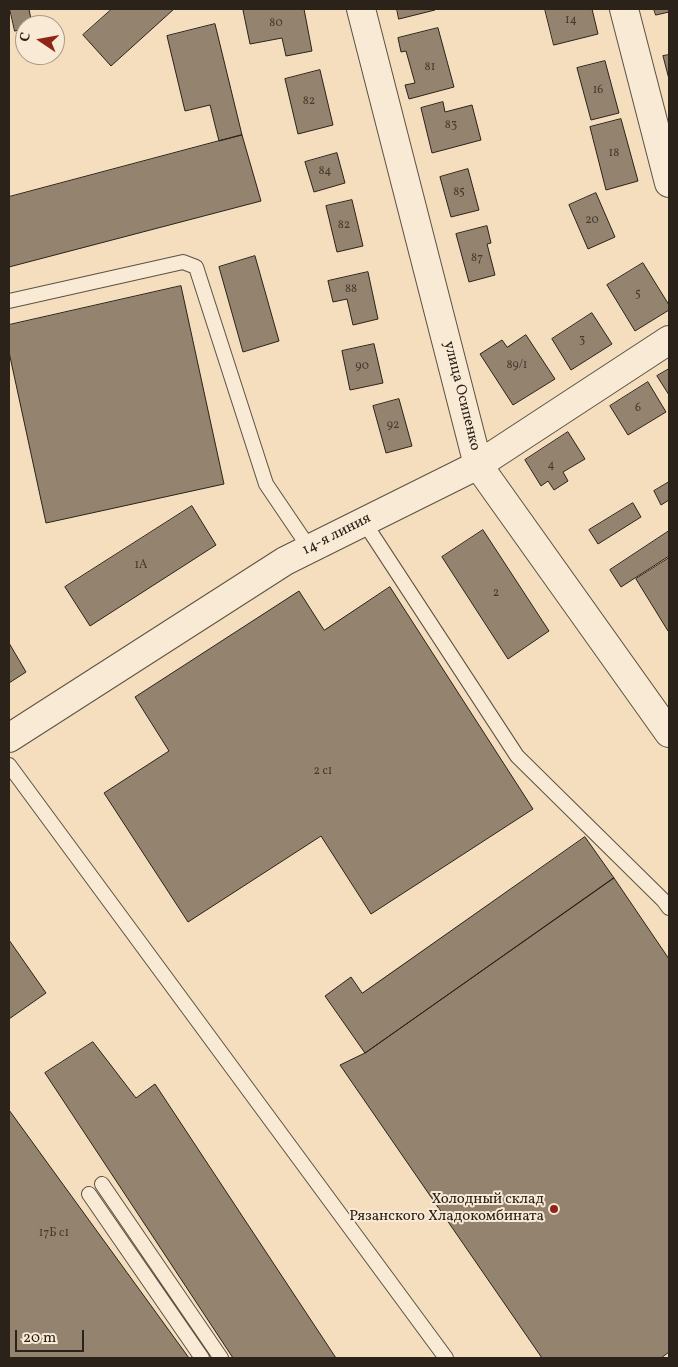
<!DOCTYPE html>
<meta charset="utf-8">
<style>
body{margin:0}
#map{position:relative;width:678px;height:1367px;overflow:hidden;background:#f4debd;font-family:Vollkorn,serif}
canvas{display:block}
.frame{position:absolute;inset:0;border:10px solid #2b221a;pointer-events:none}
.north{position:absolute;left:15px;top:15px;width:50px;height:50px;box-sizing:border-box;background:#f8ead4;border:1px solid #a69a8a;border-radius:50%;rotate:282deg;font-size:14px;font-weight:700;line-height:20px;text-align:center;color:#2b221a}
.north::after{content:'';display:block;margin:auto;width:18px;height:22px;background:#8f2418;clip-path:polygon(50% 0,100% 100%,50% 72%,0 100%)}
.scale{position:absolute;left:15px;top:1330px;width:69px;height:22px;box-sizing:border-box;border:2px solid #2b221a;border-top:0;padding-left:6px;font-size:15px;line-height:18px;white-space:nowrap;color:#2b221a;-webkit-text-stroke:4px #f8ead4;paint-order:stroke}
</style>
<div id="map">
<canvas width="678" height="1367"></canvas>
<div class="frame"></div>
<div class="north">С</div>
<div class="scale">20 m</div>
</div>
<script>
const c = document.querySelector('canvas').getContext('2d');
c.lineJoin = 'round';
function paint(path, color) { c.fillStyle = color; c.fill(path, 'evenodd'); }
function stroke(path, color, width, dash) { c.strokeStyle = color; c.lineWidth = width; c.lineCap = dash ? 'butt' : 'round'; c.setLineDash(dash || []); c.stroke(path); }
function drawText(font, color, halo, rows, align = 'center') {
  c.font = font + ' Vollkorn,serif'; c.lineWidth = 4; c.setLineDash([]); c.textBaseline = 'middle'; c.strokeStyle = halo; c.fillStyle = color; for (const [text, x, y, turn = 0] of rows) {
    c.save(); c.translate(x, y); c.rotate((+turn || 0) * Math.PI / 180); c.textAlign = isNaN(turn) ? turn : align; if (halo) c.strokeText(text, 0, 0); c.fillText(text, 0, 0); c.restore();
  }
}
const building = new Path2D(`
 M10,9h19l3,16h-7v3l-10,3z
 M112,9h62l-63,57 -28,-31z
 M251,9h53l8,42 -26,5 -4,-18 -32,6 -7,-34z
 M397,9h38v1l-36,9z
 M545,9h47l6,25 -44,11z
 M654,9h15v3l-13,3z
 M215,24l27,111 -23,6 -9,-36 -25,6 -18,-75z
 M438,28l16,59 -45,12 -4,-14 10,-2 -9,-32 -5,1 -3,-14z
 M669,55v24l-6,-23z
 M605,61l14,52 -28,7 -14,-52z
 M320,70l13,55 -35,9 -13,-55z
 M443,102l2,10 27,-7 9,35 -49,13 -11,-45z
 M621,119l17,62 -32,9 -16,-63z
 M242,135l19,66 -252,66v-70z
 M337,153l8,30 -31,9 -9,-30z
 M468,169l11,41 -28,7 -11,-40z
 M596,193l19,44 -27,12 -19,-44z
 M352,200l11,46 -26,6 -11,-46z
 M487,226l4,17 -4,1 8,31 -26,7 -13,-48z
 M255,256l24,85 -36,11 -24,-85z
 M643,263l26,42v5l-34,21 -28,-46z
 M368,272l10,47 -25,6 -6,-26 -14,3 -5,-21z
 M181,286l43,198 -178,39 -37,-171v-27z
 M592,313l20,31 -41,26 -19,-31z
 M526,335l29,44 -42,26 -33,-51 22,-14 5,7z
 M374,344l9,39 -33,7 -8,-39z
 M669,369v26l-12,-19z
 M648,382l18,30 -38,23 -18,-29z
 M399,399l13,47 -26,7 -13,-47z
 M568,432l17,27 -22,13 5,9 -14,9 -6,-9 -7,5 -16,-26z
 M669,482v18l-8,5 -7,-14z
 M633,503l8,14 -43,27 -9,-14z
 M192,506l24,39 -126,81 -25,-39z
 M483,530l66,101 -41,28 -66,-102z
 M669,531v25l-48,31 -11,-17z
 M669,558v72l-1,1 -32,-52z
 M390,587l143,222 -162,105 -50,-78 -133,86 -84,-129 65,-42 -34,-54 164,-106 25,39z
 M9,643l17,29 -17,11z
 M585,837l29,41 -249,175 -40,-57 26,-19 11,16z
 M614,878l55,81v393l-8,6h-119l-202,-293 25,-12z
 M9,940l37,53 -37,26z
 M93,1042l43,56 19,-14 181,274h-103l-188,-285z
 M9,1110l180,248h-180z`);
const service = new Path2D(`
 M9,301l174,-39 13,5 70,217 44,65
 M364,522l153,234 146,144 6,8
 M9,765l437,593
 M102,1184l119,174
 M89,1194l113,164`);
const minor = new Path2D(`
 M361,9l117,456 191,268
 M624,9l45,174
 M9,738l276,-177 193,-96 191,-125`);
const markers = [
 [554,1209,5,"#8f2418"]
];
const numberNames = [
 ["14",571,21],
 ["80",276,24],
 ["81",430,68],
 ["16",598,91],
 ["82",309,102],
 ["83",451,126],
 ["18",614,154],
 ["84",325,172],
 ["85",459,193],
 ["20",592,221],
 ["82",344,226],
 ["87",477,259],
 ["88",351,290],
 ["5",638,295],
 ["3",582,341],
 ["89/1",517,366],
 ["90",362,367],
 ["6",638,409],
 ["92",393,426],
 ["4",551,466],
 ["1А",141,566],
 ["2",496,594],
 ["2 с1",323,772],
 ["17Б с1",54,1234]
];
const streetNames = [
 ["улица Осипенко",461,396,76],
 ["14-я линия",337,535,-27]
];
const poiNames = [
 ["Холодный склад",544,1200],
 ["Рязанского Хладокомбината",544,1217]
];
paint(building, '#94846f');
stroke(building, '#2b221a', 1);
stroke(service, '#5d5143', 16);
stroke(minor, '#5d5143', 30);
stroke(service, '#f8ead4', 14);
stroke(minor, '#f8ead4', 28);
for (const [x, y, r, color] of markers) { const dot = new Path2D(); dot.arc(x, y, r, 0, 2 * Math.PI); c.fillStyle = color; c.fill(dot); stroke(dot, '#f8ead4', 2); }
drawText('12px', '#453a2f', null, numberNames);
drawText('15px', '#2b221a', '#f8ead4', streetNames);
drawText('15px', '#2b221a', '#f8ead4', poiNames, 'right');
</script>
